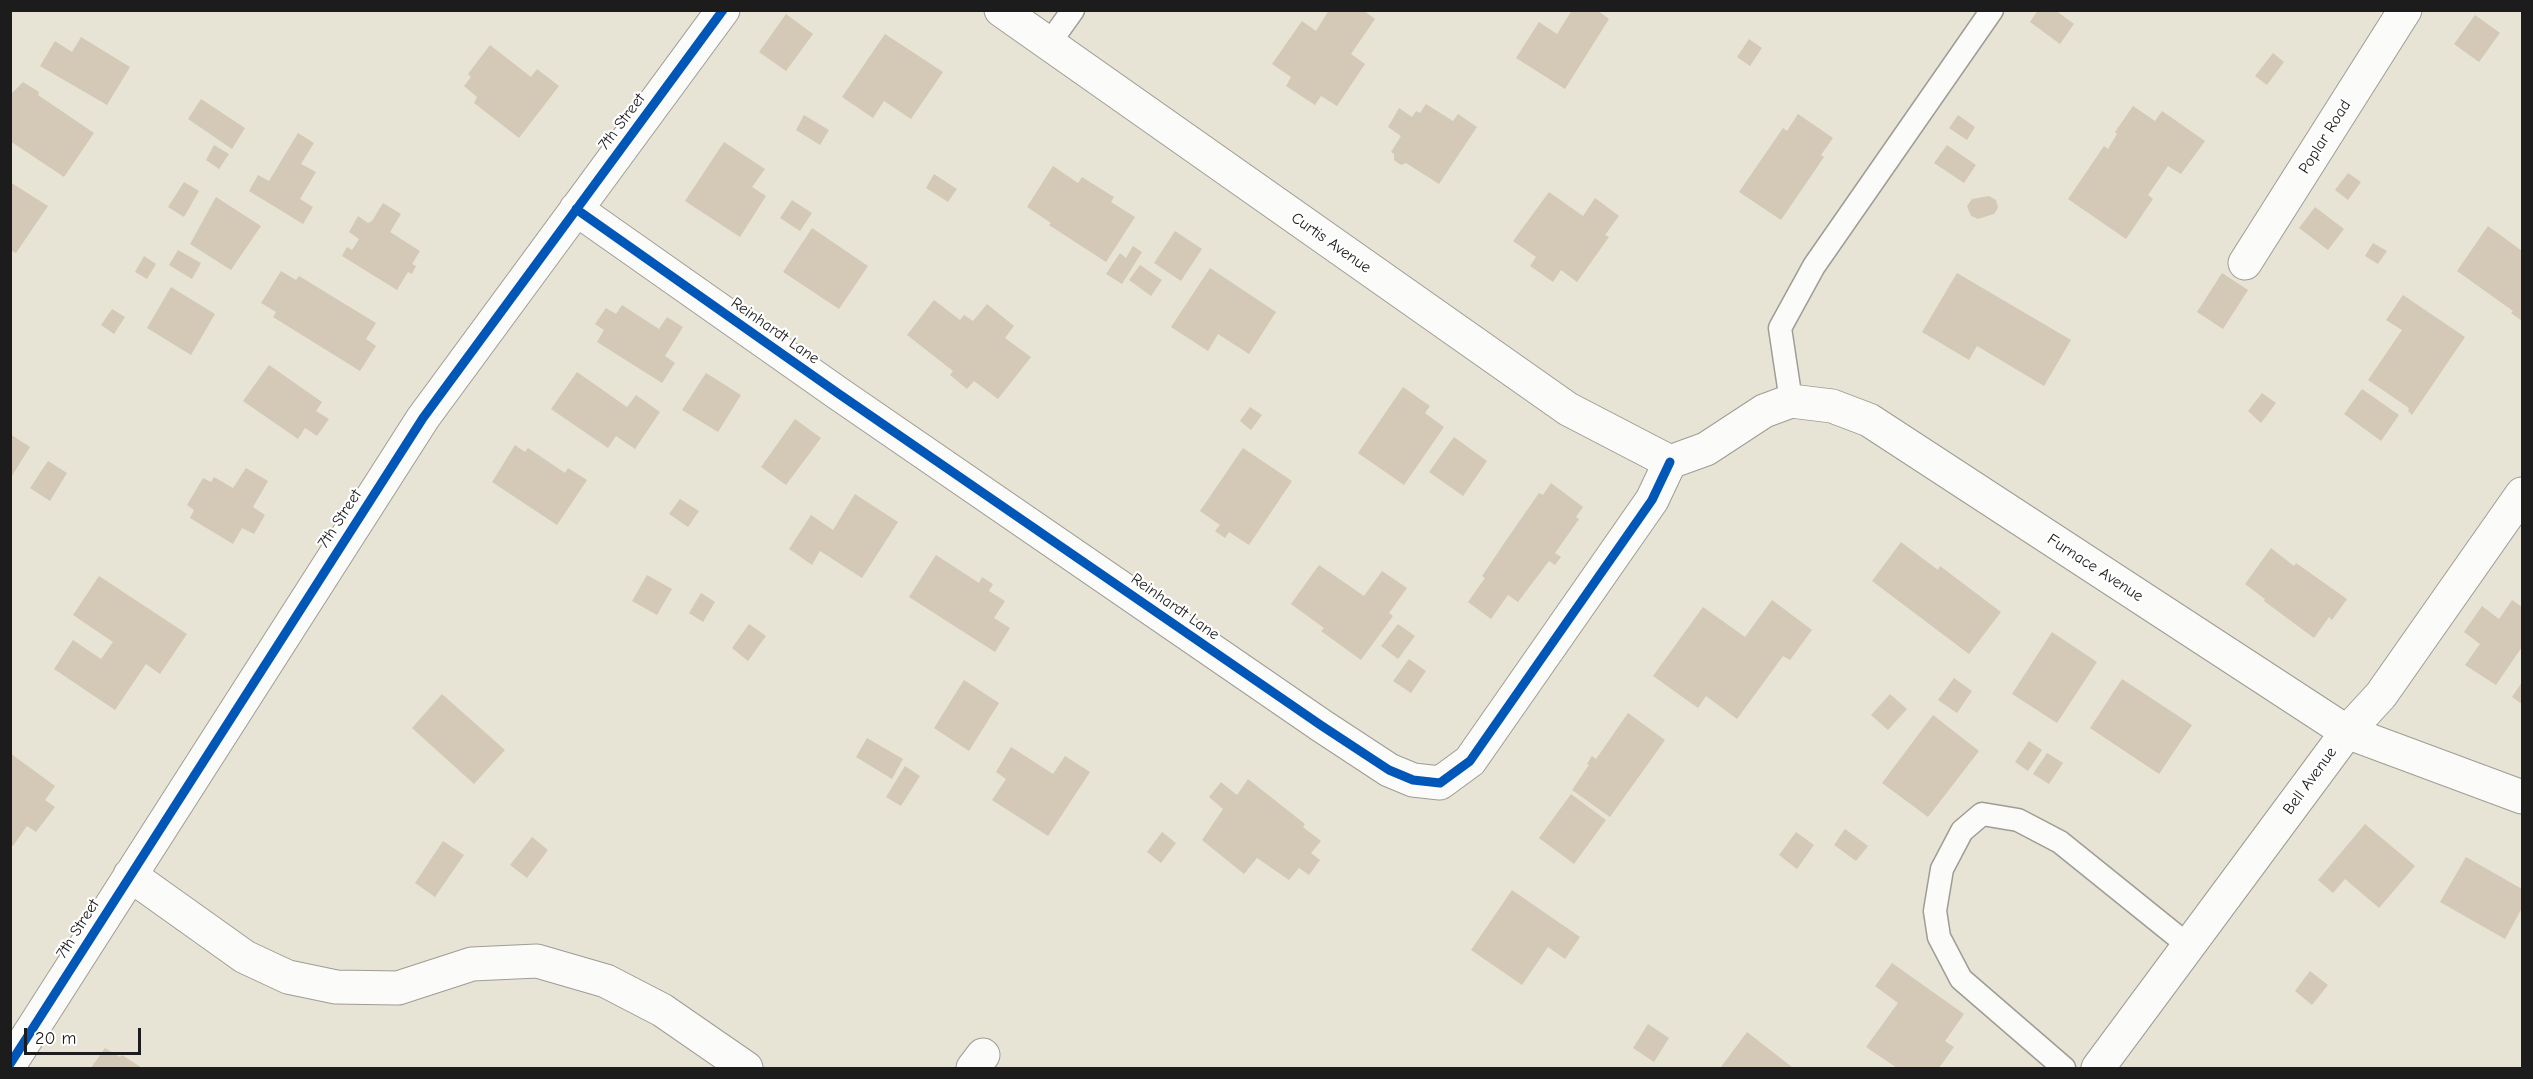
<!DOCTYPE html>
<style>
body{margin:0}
#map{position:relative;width:2533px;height:1079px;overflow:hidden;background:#e7e4d5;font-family:"Comic Neue",sans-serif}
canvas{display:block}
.frame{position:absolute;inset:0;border:12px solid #1c1c1c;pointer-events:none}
.scale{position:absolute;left:24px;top:1028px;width:117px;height:27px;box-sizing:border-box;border:3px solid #1c1c1c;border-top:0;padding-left:8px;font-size:18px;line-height:21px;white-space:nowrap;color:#1c1c1c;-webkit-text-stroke:4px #fff;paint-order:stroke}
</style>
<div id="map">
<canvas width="2533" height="1079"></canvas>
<div class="frame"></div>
<div class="scale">20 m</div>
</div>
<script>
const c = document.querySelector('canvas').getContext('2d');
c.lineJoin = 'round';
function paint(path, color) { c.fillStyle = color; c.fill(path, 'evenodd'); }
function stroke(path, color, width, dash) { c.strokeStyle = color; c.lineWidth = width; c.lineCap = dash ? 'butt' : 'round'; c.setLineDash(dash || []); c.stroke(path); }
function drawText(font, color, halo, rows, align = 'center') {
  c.font = font + ' "Comic Neue",sans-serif'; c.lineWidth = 4.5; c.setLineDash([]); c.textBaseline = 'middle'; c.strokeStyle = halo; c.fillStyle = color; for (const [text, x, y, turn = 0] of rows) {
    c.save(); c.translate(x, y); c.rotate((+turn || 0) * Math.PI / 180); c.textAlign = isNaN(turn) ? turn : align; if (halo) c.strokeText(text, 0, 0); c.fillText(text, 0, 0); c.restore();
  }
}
const building = new Path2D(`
 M1329,10h34l12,9 -24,35 14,10 -28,42 -16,-10 -6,9 -29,-19 5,-9 -19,-13 30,-43 14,10z
 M1572,10h25l12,9 -44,70 -49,-31 23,-36 18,12z
 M2038,10h17l19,14 -14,20 -30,-22z
 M786,14l27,20 -27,37 -27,-19z
 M2475,15l25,18 -21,29 -25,-18z
 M885,34l58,38 -32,47 -27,-18 -11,17 -31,-21z
 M81,37l49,30 -23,38 -67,-39 15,-25 17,11z
 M1749,39l13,9 -12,18 -13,-9z
 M490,45l41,32 6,-8 22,17 -40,52 -45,-35 3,-6 -13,-11 7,-9 -3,-3z
 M2273,53l11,9 -17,23 -12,-9z
 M23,82l16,10 -1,3 56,38 -30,44 -54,-36v-46z
 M201,99l44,29 -13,21 -44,-30z
 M1426,104l27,17 5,-7 19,13 -38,57 -33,-21 -5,2 -7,-5v-6l-3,-2 10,-16 -13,-9 11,-19 13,9 4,-6 4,2z
 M2133,106l22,15 7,-10 43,30 -24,33 -13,-8 -20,29 5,4 -27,40 -58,-40 36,-53 4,3 9,-15 -2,-2z
 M1798,114l35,24 -12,17 3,2 -43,63 -42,-28 44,-64 4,3z
 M804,115l25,15 -9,15 -24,-15z
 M1958,115l17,12 -8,13 -18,-12z
 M298,133l16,10 -13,21 15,8 -16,27 13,8 -10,17 -54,-33 9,-16 11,6z
 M724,142l41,27 -13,18 14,9 -26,41 -55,-36z
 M214,145l15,9 -10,15 -13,-9z
 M1947,145l29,20 -12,18 -30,-20z
 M1053,166l25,17 4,-6 32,20 -3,5 24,15 -29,45 -57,-37 2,-2 -24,-16z
 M2348,173l13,9 -13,18 -13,-10z
 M934,174l23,15 -9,13 -22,-14z
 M10,182l38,24 -32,47 -6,-3z
 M184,182l15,9 -15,26 -16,-10z
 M1549,192l34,24 12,-18 24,18 -14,19 4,2 -32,45 -16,-12 -8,12 -23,-16 6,-9 -23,-16z
 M1989,196l7,4 2,8 -4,6 -16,5 -7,-3 -4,-10 5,-7z
 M216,197l45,29 -30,44 -41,-26z
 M792,200l20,13 -12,18 -20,-13z
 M383,203l18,11 -11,18 30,19 -8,13 4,2 -4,8 -4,-2 -11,18 -55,-34 5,-9 5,3 7,-11 -10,-7 9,-16 10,7 4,-2z
 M2315,207l29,22 -16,21 -29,-22z
 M2488,226l34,25v70l-11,-8 2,-2 -56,-40z
 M812,228l56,38 -29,43 -56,-37z
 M1175,231l27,18 -21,32 -27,-18z
 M2373,243l14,8 -9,13 -13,-8z
 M1133,246l9,6 -20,32 -16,-10 14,-21 6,5z
 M178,250l23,13 -9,16 -23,-14z
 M144,256l12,8 -9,15 -12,-7z
 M1140,265l22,15 -11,16 -22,-16z
 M1210,268l66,44 -27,42 -31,-20 -10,17 -37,-24z
 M281,271l15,9 3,-4 77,47 -10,16 10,7 -16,25 -87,-54 3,-5 -15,-9z
 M1957,273l114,67 -27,46 -67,-40 -8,14 -47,-28z
 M2222,273l26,17 -25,39 -26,-17z
 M171,287l44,27 -24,41 -44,-27z
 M2403,295l62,42 -53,78 -4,-4 1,-3 -41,-28 34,-50 -16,-10z
 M934,300l26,20 4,-5 9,6 14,-17 27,22 -9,12 26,19 -33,42 -24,-18 -7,8 -17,-14 3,-4 -46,-36z
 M622,305l37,24 8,-12 16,10 -18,29 10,7 -13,20 -65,-41 7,-12 -9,-6 11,-16 10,6z
 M112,309l13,8 -11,17 -13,-9z
 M269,365l53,37 -6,9 13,8 -12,17 -12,-8 -7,11 -55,-38z
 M577,372l50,35 9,-12 24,17 -25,37 -19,-13 -8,12 -57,-39z
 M706,373l35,22 -23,37 -36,-22z
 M1403,387l27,19 -5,7 19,14 -40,58 -46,-32z
 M2362,389l37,26 -18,26 -37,-27z
 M2262,393l14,10 -15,20 -13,-12z
 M1250,407l12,8 -11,15 -11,-9z
 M795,419l26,19 -35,47 -25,-18z
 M10,434l20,13 -20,32z
 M1454,437l33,24 -24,35 -34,-24z
 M515,445l10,7 3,-4 37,25 3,-5 19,12 -30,45 -65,-43z
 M1243,448l49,33 -43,64 -20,-13 -4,6 -10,-7 5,-6 -20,-14z
 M48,461l19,12 -17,28 -20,-13z
 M246,468l22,13 -15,26 12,8 -11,19 -12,-6 -9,16 -43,-26 4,-8 -7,-5 16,-27 8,4 3,-5 19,11z
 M1551,483l32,24 -7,10 3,2 -24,34 6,4 -6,8 -6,-4 -31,41 -10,-7 -17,24 -23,-17 17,-24 -3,-2 25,-37 32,-46 4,2z
 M855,494l43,28 -36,56 -42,-27 -8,14 -23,-16 22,-34 22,15z
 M680,499l19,12 -11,16 -19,-13z
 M1901,542l37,28 2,-4 61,46 -32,42 -97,-73z
 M2271,548l23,18 2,-3 51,36 -15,21 -3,-3 -15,21 -50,-37 1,-2 -20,-15z
 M936,555l43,28 3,-6 8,5 3,2 -4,7 16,10 -11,17 16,10 -15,24 -86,-55z
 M1319,565l45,31 18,-25 25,17 -18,25 4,3 -32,44 -40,-29 3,-3 -33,-24z
 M647,575l25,14 -15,26 -25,-14z
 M99,576l88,58 -27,40 -14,-10 -31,46 -61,-41 19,-29 28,19 12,-17 -40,-27z
 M701,593l14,9 -12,20 -14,-9z
 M1772,600l40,30 -22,30 -7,-4 -46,63 -31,-23 -8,12 -45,-32 50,-69 42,30z
 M2512,600l10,7v40l-26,38 -31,-20 15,-21 -16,-12 18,-26 17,13z
 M749,624l17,12 -18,25 -16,-13z
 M1398,624l17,12 -17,23 -17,-13z
 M2052,632l45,30 -40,61 -45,-29z
 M1409,659l17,12 -15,22 -18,-12z
 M1954,678l18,13 -15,22 -19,-13z
 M2122,679l70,46 -33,49 -69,-46z
 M964,680l35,23 -30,48 -35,-23z
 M2522,682v22l-10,-7z
 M442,694l63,56 -31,34 -62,-56z
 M1890,694l17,15 -19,21 -17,-15z
 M1628,713l37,27 -55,77 -38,-27 17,-25 -2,-1 5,-8 4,3z
 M1933,715l46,36 -51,66 -46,-34z
 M867,738l36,21 -11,20 -36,-22z
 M2029,741l13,9 -14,21 -13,-9z
 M1011,747l42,27 12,-18 25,16 -42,64 -56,-36 14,-21 -10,-7z
 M10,753l45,33 -10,14 10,7 -19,25 -9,-6 -14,20 -3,-2z
 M2047,753l16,10 -14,21 -16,-10z
 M905,766l15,10 -19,30 -15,-9z
 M1248,779l57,45 -2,3 18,14 -10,12 9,7 -11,15 -10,-7 -10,12 -32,-22 -13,16 -42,-34 21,-31 -14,-12 12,-15 16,13z
 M1571,794l35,26 -32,44 -35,-26z
 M2365,824l50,42 -36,42 -34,-29 -12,14 -15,-13z
 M1845,829l23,17 -12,15 -22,-16z
 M1162,832l14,11 -15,20 -14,-11z
 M1796,832l18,13 -17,24 -18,-14z
 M532,837l16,13 -21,28 -17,-13z
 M443,841l21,14 -29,42 -20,-14z
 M2466,857l56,32v19l-17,31 -65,-37z
 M1512,890l68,47 -15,22 -17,-12 -26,38 -51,-35z
 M1892,963l72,51 -19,27 9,6 -15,21h-42l-31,-21 32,-44 -23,-17z
 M2310,971l18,14 -16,20 -17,-14z
 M1648,1024l21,14 -15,24 -21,-14z
 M1747,1032l45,35 -1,1h-68l-2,-1z
 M105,1048l15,9 2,-2 20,13h-51z`);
const service = new Path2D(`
 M1048,45l25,-35
 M1791,401l-11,-73 34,-62 178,-256
 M2064,1068l-103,-89 -22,-42 -4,-26 7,-42 20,-38 20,-17 36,6 42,22 129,104`);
const minor = new Path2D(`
 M1001,10l567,399 102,53
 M576,209l263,185 483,332 67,44 24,10 27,3 30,-22 182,-261 18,-38
 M2245,263l160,-253
 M1670,462l36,-13 58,-38 27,-10 41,5 37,14 478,312 175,65
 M130,875l115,82 43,20 48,10 62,1 74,-24 65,-3 69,20 56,29 84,58
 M10,1064l413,-646 300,-408
 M973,1068l10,-13
 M2098,1068l249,-336 34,-37 141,-201`);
const cycleway = new Path2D(`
 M576,209l263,185 483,332 67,44 24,10 27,3 30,-22 182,-261 18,-38
 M10,1064l413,-646 300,-408`);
const streetNames = [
 ["7th Street",622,122,-53],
 ["Poplar Road",2325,137,-58],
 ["Curtis Avenue",1331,243,35],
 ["Reinhardt Lane",775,331,35],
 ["7th Street",340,519,-57],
 ["Furnace Avenue",2095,568,33],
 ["Reinhardt Lane",1175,607,35],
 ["Bell Avenue",2310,781,-54],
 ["7th Street",78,929,-58]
];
paint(building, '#d4c8b7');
stroke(service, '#9e9c94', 25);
stroke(minor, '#9e9c94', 35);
stroke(service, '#fbfbf9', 22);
stroke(minor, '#fbfbf9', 33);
stroke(cycleway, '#0057b8', 9);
drawText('16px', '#1c1c1c', '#fff', streetNames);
</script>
